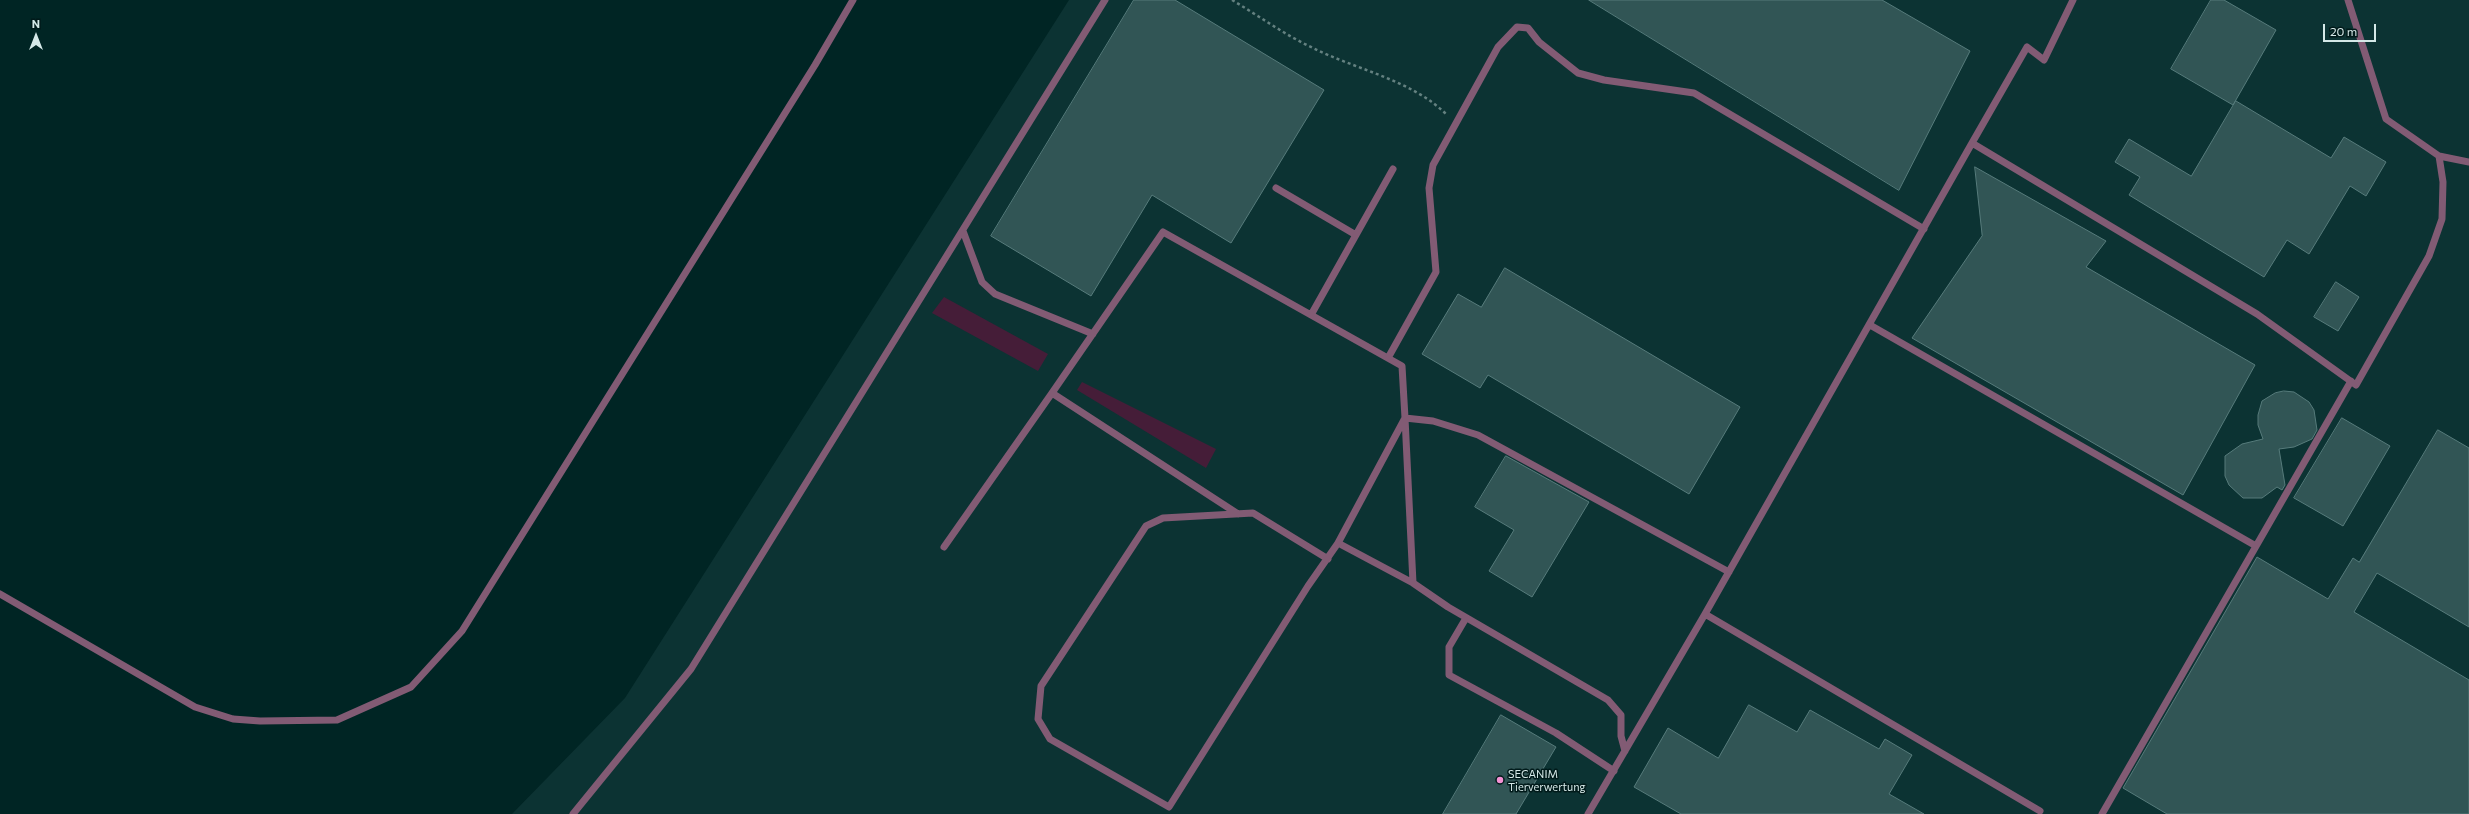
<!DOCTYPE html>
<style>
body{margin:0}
#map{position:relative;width:2469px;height:814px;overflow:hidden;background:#002524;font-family:Commissioner,sans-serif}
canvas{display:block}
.north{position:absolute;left:16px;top:16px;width:40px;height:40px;-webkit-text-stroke:3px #001a1a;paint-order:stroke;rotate:0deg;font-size:11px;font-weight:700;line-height:16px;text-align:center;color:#d5e9e8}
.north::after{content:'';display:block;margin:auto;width:14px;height:18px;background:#d5e9e8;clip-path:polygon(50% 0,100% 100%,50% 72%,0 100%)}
.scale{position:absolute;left:2323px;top:24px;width:53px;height:18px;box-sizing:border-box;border:2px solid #d5e9e8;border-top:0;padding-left:5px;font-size:12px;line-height:14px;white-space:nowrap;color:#d5e9e8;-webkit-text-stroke:3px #001a1a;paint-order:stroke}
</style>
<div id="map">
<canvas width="2469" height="814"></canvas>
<div class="north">N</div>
<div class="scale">20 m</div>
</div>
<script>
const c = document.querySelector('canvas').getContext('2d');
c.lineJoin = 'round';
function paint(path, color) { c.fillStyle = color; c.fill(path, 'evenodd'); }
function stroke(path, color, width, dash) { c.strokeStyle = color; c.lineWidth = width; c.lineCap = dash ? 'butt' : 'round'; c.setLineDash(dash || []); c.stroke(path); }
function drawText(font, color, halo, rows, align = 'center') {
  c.font = font + ' Commissioner,sans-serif'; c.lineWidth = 3; c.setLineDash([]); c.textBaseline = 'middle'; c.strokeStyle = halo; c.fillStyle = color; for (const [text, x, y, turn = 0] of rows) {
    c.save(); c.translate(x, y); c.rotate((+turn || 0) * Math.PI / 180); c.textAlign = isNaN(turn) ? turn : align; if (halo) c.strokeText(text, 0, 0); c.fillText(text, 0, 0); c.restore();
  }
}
const built = new Path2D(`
 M1069,0h1400v814h-1957l113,-116z`);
const green = new Path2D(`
 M944,297l104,57 -10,17 -106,-58z
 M1082,382l134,67 -10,19 -129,-78z`);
const building = new Path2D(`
 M1134,0h41l149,90 -93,153 -79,-48 -61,101 -100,-60z
 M1589,0h293l88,51 -71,139z
 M2211,0h13l52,30 -43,75 -62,-36z
 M2236,101l95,57 13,-21 42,25 -20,34 -16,-10 -41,68 -22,-14 -23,37 -135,-82 11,-18 -25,-15 14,-23 62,37z
 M1975,167l131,74 -20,26 169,98 -72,130 -271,-157 70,-102z
 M1505,268l235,139 -51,87 -201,-119 -8,13 -58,-34 36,-60 23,13z
 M2336,282l23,15 -21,34 -24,-14z
 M2284,391l10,1 15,10 5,8 3,20 -5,9 -18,8 -15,2 6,36 -3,5 -5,-3 -15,11h-19l-14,-13 -4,-9v-20l17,-12 21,-5 -5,-14v-10l4,-14 13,-8z
 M2342,418l48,28 -47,80 -49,-28z
 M2438,430l31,18v179l-92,-54 -23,39 115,68v134h-302l-44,-26 134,-231 71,42 25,-41 6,4z
 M1506,456l83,46 -57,95 -43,-26 25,-41 -39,-23z
 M1749,705l48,27 13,-22 69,39 6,-10 27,16 -23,39 35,20h-243l-47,-27 34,-59 50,30z
 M1501,715l55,32 -40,67h-73z`);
const path = new Path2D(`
 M1232,0c27,16 53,35 81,48 44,22 99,32 134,67`);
const service = new Path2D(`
 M2073,0l-29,60 -17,-13 -55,96 285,171 99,71 73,-129 13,-37 1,-37 -4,-26
 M2348,0l38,119 53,37 30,6
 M1972,143l-267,471 335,197
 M1276,188l80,47
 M963,231l19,51 13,12 98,40
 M1311,315l82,-146
 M1870,325l386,221
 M1388,358l48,-86 -7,-84 4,-23 65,-118 19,-20 11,1 11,14 39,31 26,7 90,13 230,136
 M1052,393l111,-161 239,134 3,52 -67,125
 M944,547l108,-154 186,121
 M1328,559l-75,-46 -90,5 -17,8 -105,160 -3,33 12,20 119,68 139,-221 30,-43 75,40
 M0,594l195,113 38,12 27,2 77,-1 74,-33 51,-56 353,-566 38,-65
 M1466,618l-17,29v28l107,58 58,38
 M1625,751l-4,-15v-21l-13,-15 -160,-93 -35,-24 -8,-165 28,3 45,14 251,137
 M573,814l118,-145 414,-669
 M1588,814l117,-200
 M2102,814l249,-433`);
const markers = [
 [1500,780,4,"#f491d3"]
];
const poiNames = [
 ["SECANIM",1508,774],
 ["Tierverwertung",1508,787]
];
paint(built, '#0c3333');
paint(green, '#451d38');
paint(building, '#315555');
stroke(building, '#567b7b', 1);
stroke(path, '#648180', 2.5, [3, 3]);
stroke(service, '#825b74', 7);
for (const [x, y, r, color] of markers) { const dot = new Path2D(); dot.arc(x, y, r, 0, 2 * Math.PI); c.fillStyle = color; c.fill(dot); stroke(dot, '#001a1a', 1.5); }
drawText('11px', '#d5e9e8', '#001a1a', poiNames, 'left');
</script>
